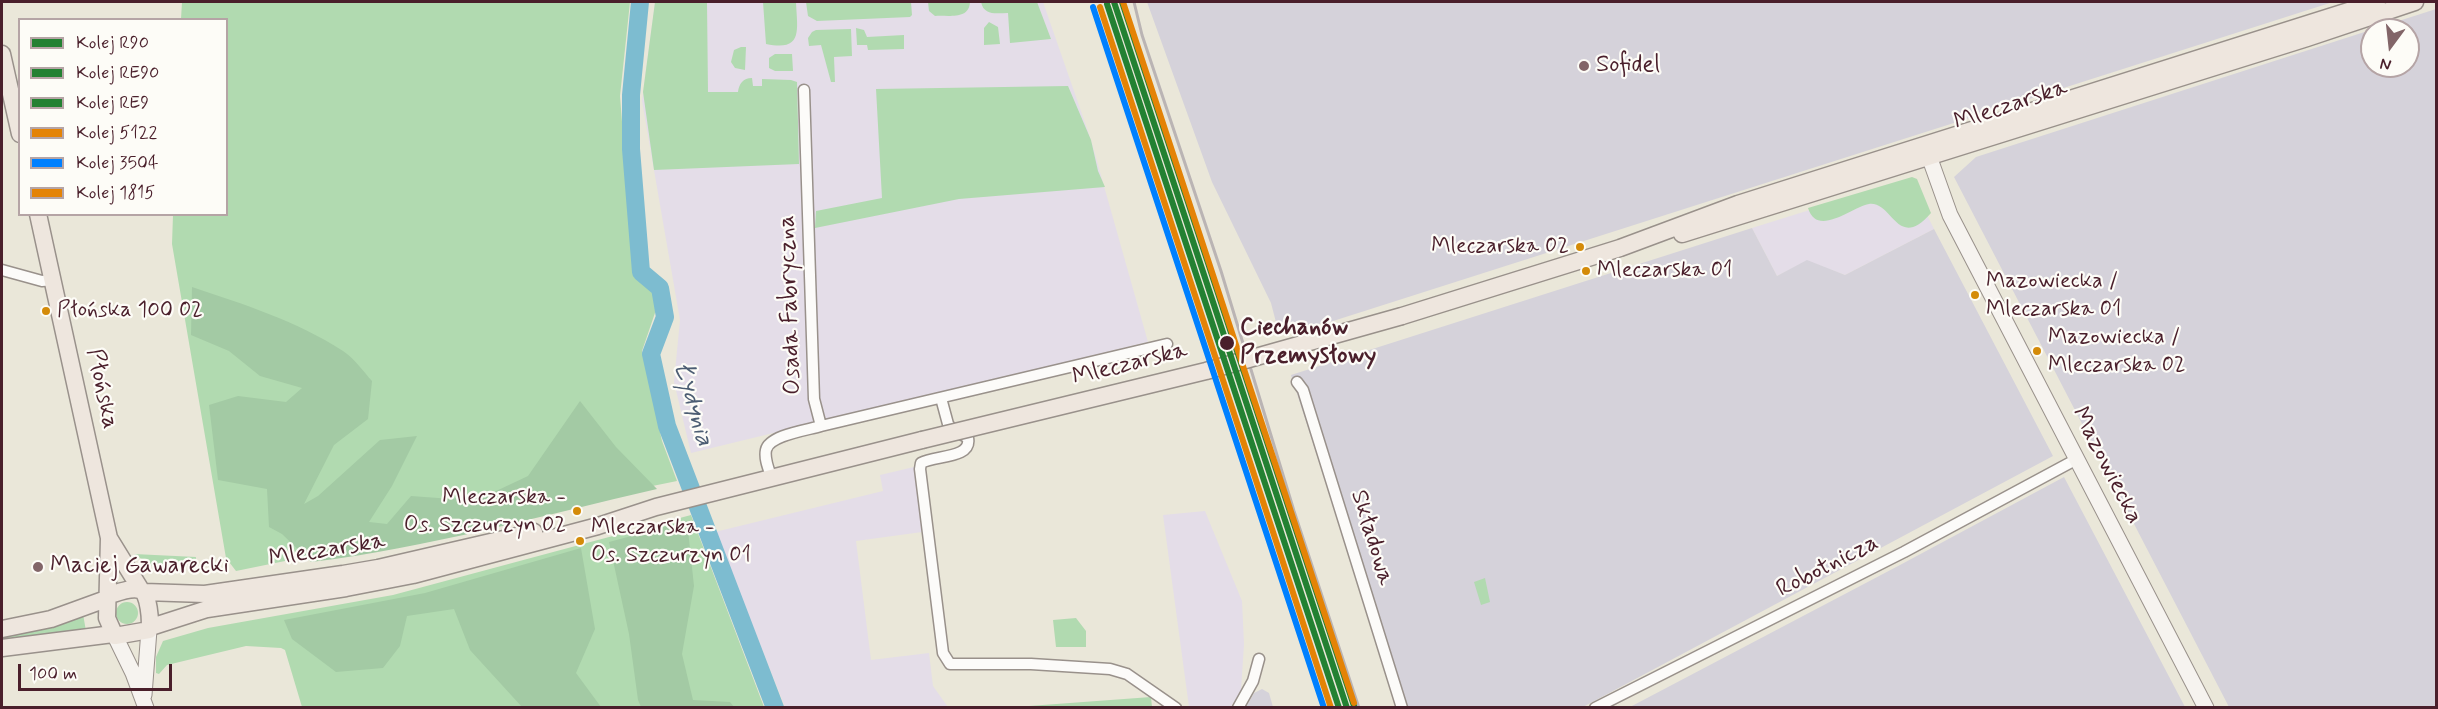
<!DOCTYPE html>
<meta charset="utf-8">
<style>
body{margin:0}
#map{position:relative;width:2438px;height:709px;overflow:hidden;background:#eae7d9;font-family:Mynerve,sans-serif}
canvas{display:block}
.frame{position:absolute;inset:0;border:3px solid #4a1f2b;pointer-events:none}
.legend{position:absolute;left:18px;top:18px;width:210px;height:198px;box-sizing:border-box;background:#fdfcf7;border:2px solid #b5a4a5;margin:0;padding:8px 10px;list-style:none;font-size:18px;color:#4a1f2b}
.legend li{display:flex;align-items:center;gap:12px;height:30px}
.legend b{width:30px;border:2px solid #b5a4a5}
.north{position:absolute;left:2360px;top:18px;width:60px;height:60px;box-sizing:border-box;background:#fdfcf7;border:2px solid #b5a4a5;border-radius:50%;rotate:195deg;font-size:16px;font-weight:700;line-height:24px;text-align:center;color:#4a1f2b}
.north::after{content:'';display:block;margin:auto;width:21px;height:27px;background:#826568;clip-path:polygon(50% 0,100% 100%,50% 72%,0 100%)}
.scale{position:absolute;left:18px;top:664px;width:154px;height:27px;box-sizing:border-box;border:3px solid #4a1f2b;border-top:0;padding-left:8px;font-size:18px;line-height:21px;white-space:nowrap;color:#4a1f2b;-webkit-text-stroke:4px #fdfcf7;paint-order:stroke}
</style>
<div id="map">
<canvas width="2438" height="709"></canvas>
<div class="frame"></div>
<ul class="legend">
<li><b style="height:8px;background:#238132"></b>Kolej R90</li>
<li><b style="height:8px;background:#238132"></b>Kolej RE90</li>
<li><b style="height:8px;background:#238132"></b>Kolej RE9</li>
<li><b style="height:8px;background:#e48306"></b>Kolej 5122</li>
<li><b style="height:8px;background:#0080ff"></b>Kolej 3504</li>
<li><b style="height:8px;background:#e48306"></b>Kolej 1815</li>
</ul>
<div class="north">N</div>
<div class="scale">100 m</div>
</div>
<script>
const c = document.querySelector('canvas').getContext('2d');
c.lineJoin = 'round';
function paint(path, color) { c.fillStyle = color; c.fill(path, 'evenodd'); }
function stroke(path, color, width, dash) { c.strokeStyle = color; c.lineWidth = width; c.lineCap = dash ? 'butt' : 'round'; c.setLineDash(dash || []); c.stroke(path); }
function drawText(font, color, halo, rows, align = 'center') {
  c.font = font + ' Mynerve,sans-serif'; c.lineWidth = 4.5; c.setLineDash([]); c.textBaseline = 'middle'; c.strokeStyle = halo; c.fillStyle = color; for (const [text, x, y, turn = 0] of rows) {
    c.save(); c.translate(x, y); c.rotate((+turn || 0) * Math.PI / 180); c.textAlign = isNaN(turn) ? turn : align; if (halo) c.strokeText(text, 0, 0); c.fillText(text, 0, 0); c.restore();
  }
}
const built = new Path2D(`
 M655,2h388l48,138 57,202 -457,111 -17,-71 6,-62 -38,-219z
 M1909,179l25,50 -89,46 -38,-14 -30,15 -25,-48z
 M914,467l8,65 -66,9 15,119 58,-7 4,33 15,21h-163l-70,-175 168,-41 -3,-16z
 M1205,511l37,90 2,43 -3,46 -10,17h-42l-26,-192z`);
const industrial = new Path2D(`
 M1147,2h1186l-1003,320 -29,5 -24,-1 -6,-23 -59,-121z
 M2436,9v698h-207l-275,-530 22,-20zM2372,30h36v36h-36z
 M1752,228l25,48 30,-16 38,15 89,-46 119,227 -470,251h-185l-107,-332z
 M2064,477l121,230h-555l270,-142z
 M1262,689l7,4 4,14h-27l8,-14z`);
const green = new Path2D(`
 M182,2h448l-10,94 14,181 19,12 3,21 -14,41 20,90 15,40 -441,90 -10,-13 -54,-314 1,-29 53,-1v-194l-45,-1z
 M655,2h52l1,90h30c1,-8 5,-14 14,-14l1,8h9v-7l29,1 6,2 2,82 -145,6 -11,-78z
 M763,2h33c1,27 8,50 -30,42z
 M806,2h105l1,13 -2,2 -93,4 -9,-5z
 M928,2h42c-1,18 -21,13 -35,14l-6,-5z
 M981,2h56l14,37 -41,4 -2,-30c-12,0 -24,3 -27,-11z
 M989,22l9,5 2,17 -16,1v-17z
 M856,28l8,2 3,7 37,-2v14l-36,1 -1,-5h-10z
 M851,29l1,27 -18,1 1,25h-4l-10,-37 -12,1 -1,-8 4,-6 4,-2z
 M741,47h5l-1,23 -10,-2 -4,-6 3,-12z
 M775,54h17l1,17h-18l-6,-3v-10z
 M1068,86l23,54 7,31 7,16 -146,12 -144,29 1,-17 66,-13 -6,-109z
 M1912,177l5,2 14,34c-34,39 -38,-12 -62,-9 -17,3 -52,34 -61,4z
 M691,515l73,192h-462l-17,-57 -4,-2 -35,-2 -79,19 -8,9 -3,-1v-16l7,-16 45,-13 185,-33z
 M134,554l62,3 -1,6 -35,8z
 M1485,578l5,24 -9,3 -7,-23z
 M116 613a11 11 0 1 1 22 0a11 11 0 1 1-22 0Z
 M83,614l3,17 -84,11v-7z
 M1076,618l10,13v16h-30l-3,-27z
 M1151,697l1,10 -150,1z`);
const forest = new Path2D(`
 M192,287c51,17 105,34 151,64 11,7 20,20 29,30l-4,38 -34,26 -30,59 14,-8 62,-56 37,-4 -25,50 -23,36 18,2 24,-28 41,3 42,-7 34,-16 52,-75 36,46 41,42c-114,26 -229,59 -346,73l-29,-28 -13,-7 -2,-38 -49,-9 -9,-75 29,-9 48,6 16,-14 -42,-12 -31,-25 -38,-16z
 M687,521l7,65 -12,68 11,46 37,2 4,5h-93l-3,-7 -9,-66 -20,-92z
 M581,548l14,81 -19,44 25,34h-79l-52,-57 -16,-41 -47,7 -7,30 -17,22 -47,4 -44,-33 -8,-19 141,-27z`);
const river = new Path2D(`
 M640,2l-9,93v54l10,123 19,16 5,29 -14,37 16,72 108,282`);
const street = new Path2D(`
 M2,270l40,11 11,-1
 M1297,382l6,8 99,318
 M941,398l7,26 4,5 16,9c4,21 -33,17 -47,25l-1,6 23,184 7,11h81l79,5 17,5 49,34
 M821,426l346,-82
 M772,479c-3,-9 -8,-20 -6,-29 3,-15 42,-20 55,-24l-7,-27 -10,-309
 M1238,708l15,-27 6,-22
 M1595,708l309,-156 173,-93`);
const secondary = new Path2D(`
 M1925,145l25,70 256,493
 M115,636l18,37 13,35
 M144,695l5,-65`);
const primary = new Path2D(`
 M2,54l18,80
 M38,214l71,324 -2,80 8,18 34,-6c2,-8 0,-38 -9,-40 -10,-3 -23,3 -33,6
 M1682,234l625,-196 108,-36
 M1402,316l218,-68 118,-44 639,-202
 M109,538l32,52
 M144,592l61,2 138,-20 35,-6 156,-36
 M151,627l56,-18 139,-21 67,-13 185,-49 58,-19 266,-67
 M2,629l49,-10 55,-20
 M2,648l111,-14`);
const rail = new Path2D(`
 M1134,2l8,33 79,236 73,240 65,197`);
const primaryBridge = new Path2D(`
 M922,440l284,-69 196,-55`);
const rail1 = new Path2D(`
 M1114,2l233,706`);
const rail2 = new Path2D(`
 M1107,4l232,704`);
const rail3 = new Path2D(`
 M1122,2l232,704`);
const rail4 = new Path2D(`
 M1100,7l231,701`);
const rail5 = new Path2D(`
 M1093,7l231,701`);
const rail6 = new Path2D(`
 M1123,2l231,701`);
const markers = [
 [1584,66,6,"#826568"],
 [1580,247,5,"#d48b09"],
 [1586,271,5,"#d48b09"],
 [1975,295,5,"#d48b09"],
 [46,311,5,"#d48b09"],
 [1227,343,8,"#4a1f2b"],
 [2037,351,5,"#d48b09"],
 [577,511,5,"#d48b09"],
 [580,541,5,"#d48b09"],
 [38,567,6,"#826568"]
];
const busNames = [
 ["Mleczarska 02",1569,247,"right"],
 ["Mleczarska 01",1597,271],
 ["Mazowiecka /",1986,282],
 ["Mleczarska 01",1986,310],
 ["Płońska 100 02",57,311],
 ["Mazowiecka /",2048,338],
 ["Mleczarska 02",2048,366],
 ["Mleczarska -",566,498,"right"],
 ["Os. Szczurzyn 02",566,526,"right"],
 ["Mleczarska -",591,528],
 ["Os. Szczurzyn 01",591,556]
];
const poiNames = [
 ["Sofidel",1596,66],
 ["Maciej Gawarecki",50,567]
];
const streetNames = [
 ["Mleczarska",2011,106,-18],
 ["Osada Fabryczna",791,305,-92],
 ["Mleczarska",1130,365,-14],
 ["Płońska",101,389,78],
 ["Mazowiecka",2106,466,63],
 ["Składowa",1371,538,73],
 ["Mleczarska",327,551,-9],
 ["Robotnicza",1828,567,-27]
];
const stopNames = [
 ["Ciechanów",1240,329],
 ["Przemysłowy",1240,357]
];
const waterNames = [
 ["Łydynia",692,404,74]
];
paint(built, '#e4dde8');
paint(industrial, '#d5d2da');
paint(green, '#b1dab0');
paint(forest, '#a3caa4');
stroke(river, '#7dbcd0', 18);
stroke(street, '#99918b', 13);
stroke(secondary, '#99918b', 17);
stroke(primary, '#99918b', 19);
stroke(street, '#fcfbf9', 10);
stroke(secondary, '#f6f3ef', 15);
stroke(primary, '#eee6de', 16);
stroke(rail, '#bab4b4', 3);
stroke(primaryBridge, '#99918b', 19, []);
stroke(primaryBridge, '#eee6de', 16);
stroke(rail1, '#238132', 6);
stroke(rail2, '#238132', 6);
stroke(rail3, '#238132', 6);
stroke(rail4, '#e48306', 6);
stroke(rail5, '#0080ff', 6);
stroke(rail6, '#e48306', 6);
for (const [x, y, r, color] of markers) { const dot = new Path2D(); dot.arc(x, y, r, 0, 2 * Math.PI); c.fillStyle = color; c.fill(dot); stroke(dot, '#fdfcf7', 2); }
drawText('22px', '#4a1f2b', '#fdfcf7', busNames, 'left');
drawText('24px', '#4a1f2b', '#fdfcf7', poiNames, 'left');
drawText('24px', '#4a1f2b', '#fdfcf7', streetNames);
drawText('bold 24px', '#4a1f2b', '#fdfcf7', stopNames, 'left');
drawText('italic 26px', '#4c5d73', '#fdfcf7', waterNames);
</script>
